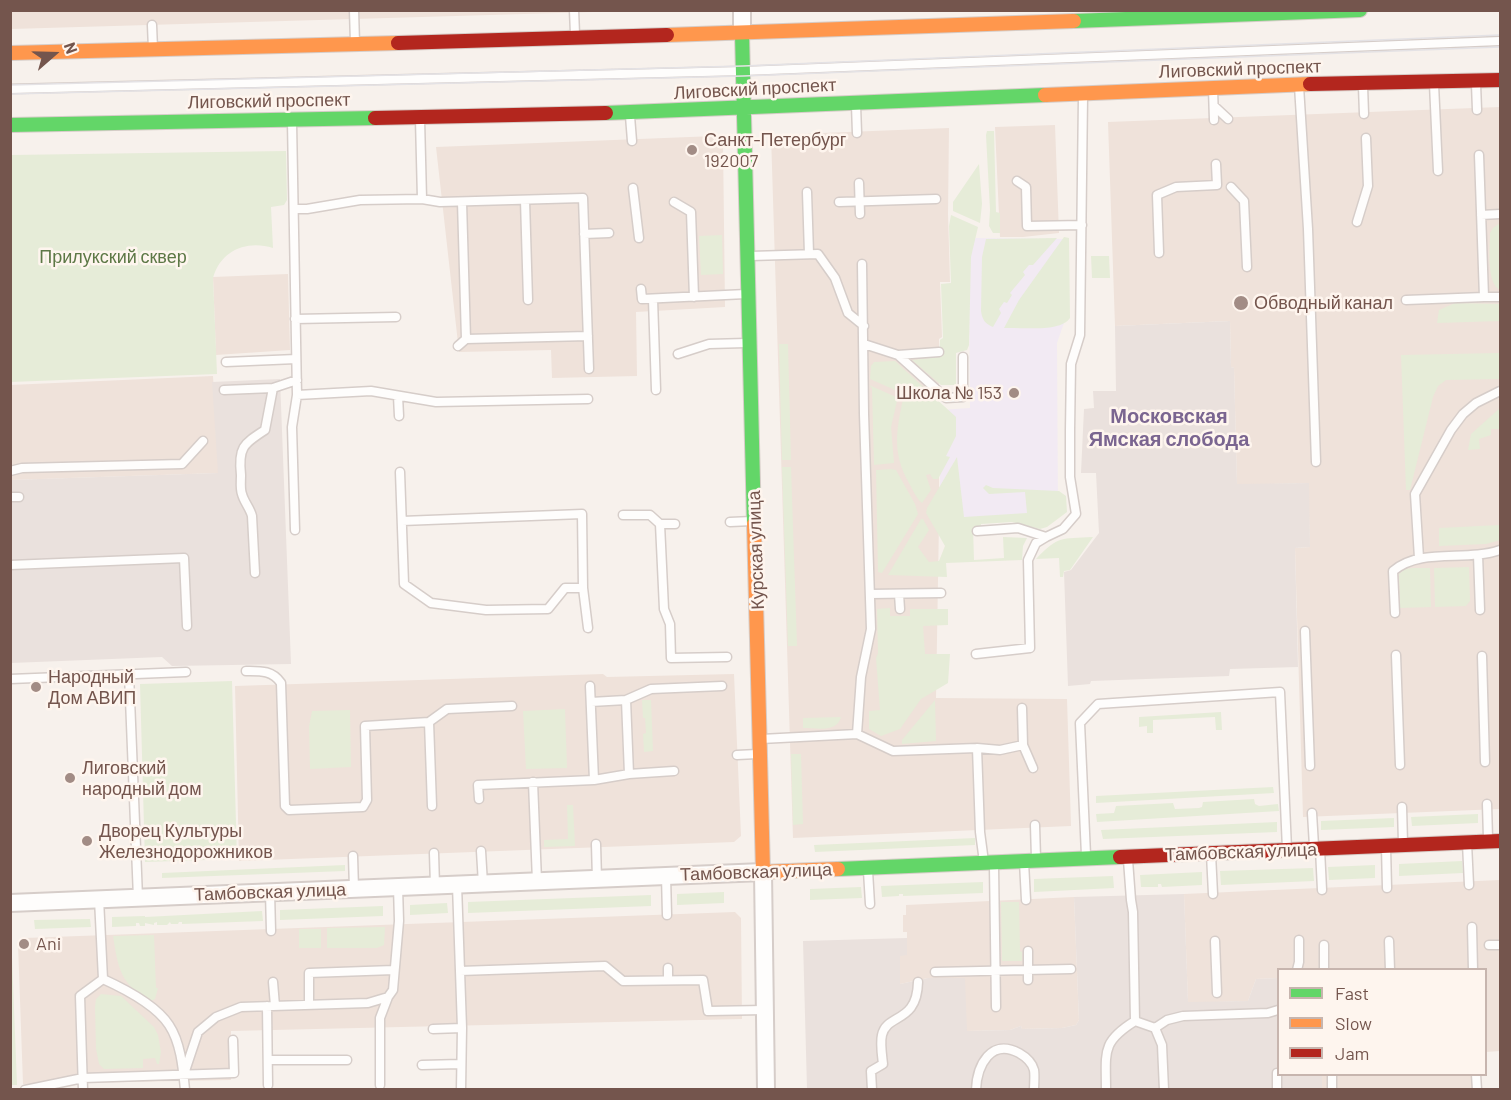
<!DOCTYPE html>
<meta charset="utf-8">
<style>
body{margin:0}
#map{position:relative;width:1511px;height:1100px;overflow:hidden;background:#f7f1ec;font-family:Barlow,sans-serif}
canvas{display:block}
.frame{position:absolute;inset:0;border:12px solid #74554d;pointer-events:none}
.legend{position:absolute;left:1277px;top:968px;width:210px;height:108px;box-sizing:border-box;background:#fef5ee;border:2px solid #c7b5ae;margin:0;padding:8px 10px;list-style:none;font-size:18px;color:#74554d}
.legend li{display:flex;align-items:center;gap:12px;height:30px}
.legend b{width:30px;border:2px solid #c7b5ae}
.north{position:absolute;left:24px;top:24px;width:60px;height:60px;-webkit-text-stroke:4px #fef5ee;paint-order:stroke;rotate:70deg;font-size:16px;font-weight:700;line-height:24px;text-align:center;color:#74554d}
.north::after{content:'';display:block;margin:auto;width:21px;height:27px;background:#74554d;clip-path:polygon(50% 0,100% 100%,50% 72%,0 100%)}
</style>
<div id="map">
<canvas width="1511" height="1100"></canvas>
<div class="frame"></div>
<ul class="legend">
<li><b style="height:8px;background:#63d668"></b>Fast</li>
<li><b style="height:8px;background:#ff974d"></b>Slow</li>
<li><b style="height:8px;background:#b3261e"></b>Jam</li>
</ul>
<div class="north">N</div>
</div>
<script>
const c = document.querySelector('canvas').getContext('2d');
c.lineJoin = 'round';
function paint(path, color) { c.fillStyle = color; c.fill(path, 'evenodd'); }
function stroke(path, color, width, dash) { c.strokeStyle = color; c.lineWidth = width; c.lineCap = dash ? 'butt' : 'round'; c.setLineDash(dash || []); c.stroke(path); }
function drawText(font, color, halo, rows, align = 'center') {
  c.font = font + ' Barlow,sans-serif'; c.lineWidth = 5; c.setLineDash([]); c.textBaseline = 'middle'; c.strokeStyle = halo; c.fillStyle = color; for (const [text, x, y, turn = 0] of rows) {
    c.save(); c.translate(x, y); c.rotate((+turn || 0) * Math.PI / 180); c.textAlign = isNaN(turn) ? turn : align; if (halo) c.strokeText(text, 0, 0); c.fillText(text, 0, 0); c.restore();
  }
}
const residential = new Path2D(`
 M10,11h617l-616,18z
 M1500,107v702l-197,8 -8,-269 15,-1 -2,-64 -71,2 -3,-117 -3,-1 -1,-46 -115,5 -7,-204z
 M1055,125l4,108 -36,4h-23l-5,-110z
 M949,128l-1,86 2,68h-10l2,55 -3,2v182l-3,177 131,1 4,127 -278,12 -22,-703z
 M715,136l8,7 2,164 -89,5 1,64 -85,2 -1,-28 -92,2 -23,-205z
 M288,274l2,76 -74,5 -3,-78z
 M213,376l6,97 -208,7 -1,-95z
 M603,674l4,3 127,-3 7,162 -7,6 -495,19 -4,-175z
 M1500,880v171l-14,1v-82h-208v8l-22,1 -8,22 -60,2 -4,-109z
 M1074,897l5,123 -3,5 -14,3 -40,1 -1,-3 -11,4 -43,1 -39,-53 -28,6v-29h7v-23h-4v-17h3v-10z
 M735,912l6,6 1,101 -511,12v49l-208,4 -5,-140 7,-6z
 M1322,1075h150l1,14h-151z`);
const industrial = new Path2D(`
 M1230,321l1,46 3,1 3,116 72,-1 1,64 -15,1 3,119 -68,2 -1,7 -138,5 -1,3 -22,2 -4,-114 7,-2 28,-37 -3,-60h-15l3,-64 10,-1 -1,-17h23l-1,-65z
 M280,379l11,285 -119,2 -10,-9 -151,6 -1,-183 208,-7 -6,-91z
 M1184,894l4,108 60,-1 8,-22 22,-1v96l44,1v14h-515l-4,-148 104,-3v17l-7,1v28l28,-6h37l2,53 43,-1 11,-4 1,3 40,-1 14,-3 3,-5 -5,-123z`);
const education = new Path2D(`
 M976,238l87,1 2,81 -8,23 1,169 -118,9v-111l30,-2 -1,-120 2,-46z`);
const green = new Path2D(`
 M987,131h7l2,81 4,1v20h-7l-4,-7 1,-16 -4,-75z
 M286,151l1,49 -3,5 -13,2 2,41c-26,-8 -52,2 -60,30l4,96 -206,8v-227z
 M979,164l3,40 -2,19 -27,-12v-9z
 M951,215l27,12 -7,30 -2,88 -2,5 -11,3v32h-15l-29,-25 27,-3 1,-17 3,-2 -2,-54 10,-1 -2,-57z
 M1500,223v67c-14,-7 -10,-42 -10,-57l3,-5z
 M722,235l1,39 -22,1 -2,-39z
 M1064,237l5,1 1,80c-10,15 -49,9 -66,10l15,-28z
 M1057,238l-24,27h-4l-6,7 2,3 -15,18 2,2 -5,8 -3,-1 -5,7 2,4 -8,14c-8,-3 -11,-8 -12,-16l1,-54 4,-18z
 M1091,256h18l1,22h-18z
 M1455,303l45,1v17l-63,2 2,-13z
 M779,344h9l3,116h-9z
 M1499,353l1,22 -1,4 -53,1 -8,6 -5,11 -23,93h-4l-5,-135z
 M895,361l61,56v19l-10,20 4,1 -12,22h-5l-3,-5 -4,1 5,15 -9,13c-6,-5 -9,-13 -13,-20 -18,-32 -12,-55 -5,-89l-34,-15 1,-13 3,-4z
 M869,385l27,12 1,4 -6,26 3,36 -20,2 -2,-77z
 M1500,408v21h-9v6l-12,4 1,10 -12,1 3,-16z
 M957,457l7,60 63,-4 -2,-21 -36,2 -6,-6 3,-3 7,3 66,3 7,5 1,16 -20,15 -7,2 -28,-7 -31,2v3h-8l1,33 30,-2 -1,-21 24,1 -4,8 -1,14 -76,3 1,14 -59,-2 33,-56h2l6,11 -11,17 11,15 10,-1 6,-15 -19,-33 1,-5z
 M782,467h9l6,179h-9z
 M891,469l5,1 19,34 3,10 -36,59 -4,-1 -2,-102z
 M1500,525v15l-14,4 -47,2v-18z
 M1093,537l-23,33 -6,1 -1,6h-3l-1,-19 -23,1c23,-24 25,-20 57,-22z
 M1469,567l1,34 -4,5 -31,1 -1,-39z
 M1413,568h17l1,39 -31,1 -1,-34 6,-5z
 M890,608v8h20v-7h38v16l-25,1 2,28h25l-2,29 -27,16 -21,30 -19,7 -12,-7v-18l11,-1 -4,-52 2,-5 -1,-44z
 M232,681l5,178 -92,3 -5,-178z
 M642,700h9l2,51 -9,1 -1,-18 3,-1 -1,-15h-2z
 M935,700l1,41 -34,3v-4z
 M565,709l2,59 -41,1 -3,-58z
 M350,710l1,57 -41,2 -1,-43 3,-15z
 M1221,712l1,18h-6l-1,-13 -62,3v13h-6v-7l-8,1v-10z
 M841,717c-4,16 -24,11 -38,11v-10z
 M791,754h10l2,70 -10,1z
 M1273,787l1,6 -178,10v-7z
 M1254,799l1,5 4,2 19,-2 1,7 -182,11 -1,-8 18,-1 2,-7 57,-3 2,6 24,-1 3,-1 1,-5z
 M567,805h6l2,41 -31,1v-7l24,-1z
 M1478,814v9l-66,3 -1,-9z
 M1394,818v9l-73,3v-9z
 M1277,822v10l-174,7 -2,-9z
 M975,838v7l-160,7 -1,-7z
 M1462,861l1,12 -64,3v-12z
 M345,865v6l-183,7v-5z
 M1375,865v13l-46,2 -1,-13z
 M1313,868l1,13 -93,4 -1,-14z
 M1202,872v13l-40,2 -1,-3h-3v3h-17l-1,-12z
 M1113,876l1,12 -80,4v-13z
 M983,882v11l-80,3v-2h-4v2l-17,1 -1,-11z
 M861,887l1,11 -52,2v-11z
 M724,892v11l-47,2v-11z
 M651,895v11l-183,7v-11z
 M1001,902h18l1,49 2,1v9h-20z
 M447,903l1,10 -38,2v-10z
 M383,906v10l-103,4v-10z
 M262,911l1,10 -81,3v-2h-3l-1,2h-7l-1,-2 -3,3h-10v-3l-3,1v2l-9,-2v3h-5l-1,-3h-3v3l-24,1v-10l33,-1v1z
 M90,919l1,8 -56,2 -1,-9z
 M385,927l-1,18 -7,3h-50v-20z
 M299,929h22v19h-22z
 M154,935l2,53h2l-3,11 -4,2c-31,-16 -33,-34 -38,-65z
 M11,957h1l5,128h-6z
 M101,994l20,2 33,31 4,8 3,17 -2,12h-2l-2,-6 -12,1v9l-39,1 -5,-5 -3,-15 -1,-42 1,-8z`);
const lane = new Path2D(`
 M354,10l1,33
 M574,10l1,24
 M152,25l1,24
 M1434,84l4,87
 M1476,84l1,26
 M1299,86l9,143 8,233
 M1363,86l1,28
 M10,89l733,-18 757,-30
 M1213,89l1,31
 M856,105l1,28
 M1214,106l14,13
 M630,116l2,25
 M420,119l2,80 18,3 143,-4 6,171
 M292,122l5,273 74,-4 65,11 152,-3
 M1479,155l5,142h16
 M1017,181l9,6 1,39 55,-1
 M859,183l1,31
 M1231,187l13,14 3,66
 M633,188l6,50
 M807,192l2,62
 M525,200l3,100
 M462,202l4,137
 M674,202l17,10 3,85
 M839,202l97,-3
 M294,209h13l53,-9 62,-1
 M1481,215l19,-1
 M1357,222l11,-36 -2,-48
 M584,234l25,-1
 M1159,253l-2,-58 19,-8 41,-2 -1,-21
 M751,256l67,-2 17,24 13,35 16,13
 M641,289l1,10 104,-5
 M653,299l3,91
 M1406,300l78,-3
 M295,319l101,-2
 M864,344l34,11 48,43 17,-1v-40
 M458,346l8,-7 122,-3
 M678,354l31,-10 37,-1
 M898,355l41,-3
 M226,362l70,-3
 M224,390l49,-2 24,-8
 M398,396l1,20
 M10,471l12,-3 160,-4 21,-23
 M400,472l4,112 27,19 55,7 62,-1 17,-21h18
 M10,497h9
 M623,515h27l10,9 4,85 6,15 1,34 56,-1
 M402,521l180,-7 1,74 5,40
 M730,522l22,-1
 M660,524h15
 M295,530l-3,-103 5,-32
 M977,531l41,-3 28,9 17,-8 13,-15 -6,-37v-47l1,-66 9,-29 3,-238
 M1478,555l2,55
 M1419,558l-4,-64 36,-64 12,-16 13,-11 24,-12
 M10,565l174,-7 3,68
 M255,573l-3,-57c-2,-8 -8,-14 -10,-22 -2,-5 -1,-13 -1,-19 -3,-27 2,-31 24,-45l8,-42
 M870,594l71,-1
 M899,594l1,15
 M1395,613l-2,-42c28,-24 73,-9 107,-21
 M1305,631l5,135
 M976,654l54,-6 -2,-88 8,-17 10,-6
 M1396,655l4,110
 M1482,656l3,106
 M246,671c14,0 26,-1 35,12l4,123 4,4 74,-3 4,-7 -2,-74 64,-4 18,-13 65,-3
 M129,674l9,224
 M10,679l176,-7
 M590,686l4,94
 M626,700l3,74
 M591,702l35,-2 25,-11 71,-3
 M429,722l3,84
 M857,734l4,-57 10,-48 -7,-215 -2,-150
 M761,739l96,-5 36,17 84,-3 3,84 4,30
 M1023,745l10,23
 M977,748l23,2 23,-5 -1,-37
 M737,755l20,-1
 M533,782l4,99
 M479,799l-1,-14 116,-5 35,-6 45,-3
 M1487,804l1,34
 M1402,807l1,36
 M1312,813l2,33
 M1035,825l1,33
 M1467,843l2,42
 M596,844l1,35
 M1386,847l1,41
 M1320,849l2,41
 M481,851l2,33
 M434,853l1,33
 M1211,854l2,40
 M1086,855l-6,-132 18,-19 182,-12 7,157
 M353,856l1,33
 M1128,860l3,40 2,12 2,109 20,7 7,17 2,45
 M1024,862l2,38
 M994,866l2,141
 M868,871l2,33
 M666,876l1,39
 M457,885l5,143 -1,62
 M270,892l1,39
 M99,899l4,80
 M1472,927l1,43
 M1215,941l2,52
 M1389,941l1,29
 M1324,945v25
 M1489,945h11
 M1028,951v29
 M668,968v12
 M1297,970l2,-8v-22
 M460,971l145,-5 18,15 80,-1 5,31 56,-1
 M935,972l136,-3
 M103,979c22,10 53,26 66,46 12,18 14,44 16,65
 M273,982l2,24
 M309,1005v-32l85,-3
 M267,1006l1,79
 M1155,1028l12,-8 16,-4 85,-3 10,-3
 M433,1029l29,-1
 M268,1060h79
 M422,1065l38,-1
 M1277,1073v17
 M184,1074l14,-42 18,-15 25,-10 127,-4 20,-6 5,-7 6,-69 -1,-34
 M1332,1074v16
 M1476,1074l1,16
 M380,1085v-67l8,-21
 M25,1090l58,-12 151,-5 -1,-33
 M83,1090l-3,-94 23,-17
 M872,1090l-1,-19 12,-7c-1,-9 -3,-21 -1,-29 5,-22 35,-11 36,-53
 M976,1090c1,-25 15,-52 43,-37 7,4 13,9 15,17 1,6 0,14 0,20
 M1106,1090c0,-38 -5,-48 29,-69`);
const street = new Path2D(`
 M742,10v24
 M10,903l753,-31 3,218`);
const fast = new Path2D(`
 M1074,21l286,-11
 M742,34l12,490
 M606,113l439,-18
 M10,125l365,-7
 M838,869l282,-12`);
const slow = new Path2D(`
 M667,35l407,-14
 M10,53l388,-10
 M1045,95l265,-11
 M754,524l9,348 75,-3`);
const jam = new Path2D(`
 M398,43l269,-8
 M1310,84l190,-4
 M375,118l231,-5
 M1120,857l380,-16`);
const tram = new Path2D(`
 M10,85l733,-19 757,-31
 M10,94l733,-18 757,-29`);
const markers = [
 [692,150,6,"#a28c85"],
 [1241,303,8,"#a28c85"],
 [1014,393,6,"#a28c85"],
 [36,687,6,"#a28c85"],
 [70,778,6,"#a28c85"],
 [87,841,6,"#a28c85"],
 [24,944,6,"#a28c85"]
];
const streetNames = [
 ["Лиговский проспект",1240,69,-2],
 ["Лиговский проспект",755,89,-3],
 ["Лиговский проспект",269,101,-1],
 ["Курская улица",756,550,-92],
 ["Тамбовская улица",1241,852,-2],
 ["Тамбовская улица",756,872,-2],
 ["Тамбовская улица",270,892,-2]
];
const poiNames = [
 ["Санкт-Петербург",704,140],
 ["192007",704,161],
 ["Обводный канал",1254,303],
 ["Школа № 153",1002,393,"right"],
 ["Народный",48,677],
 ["Дом АВИП",48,698],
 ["Лиговский",82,768],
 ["народный дом",82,789],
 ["Дворец Культуры",99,831],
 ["Железнодорожников",99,852],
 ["Ani",36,944]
];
const parkNames = [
 ["Прилукский сквер",113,257]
];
const neighbourhoodNames = [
 ["Московская",1169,416],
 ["Ямская слобода",1169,439]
];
paint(residential, '#efe2da');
paint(industrial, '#eae1dd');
paint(education, '#f2eaf3');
paint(green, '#e6ecd8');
stroke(lane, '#d6cdc9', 11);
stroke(street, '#d6cdc9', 20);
stroke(fast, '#d6cdc8', 16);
stroke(slow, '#d6cdc8', 16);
stroke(jam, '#d6cdc8', 16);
stroke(lane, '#fefdfc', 8);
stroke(street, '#fefdfc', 16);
stroke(fast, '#63d668', 14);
stroke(slow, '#ff974d', 14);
stroke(jam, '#b3261e', 14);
stroke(tram, '#e4e2e5', 1.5);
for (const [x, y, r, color] of markers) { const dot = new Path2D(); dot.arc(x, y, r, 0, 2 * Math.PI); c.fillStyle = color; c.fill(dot); stroke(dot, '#fef5ee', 2); }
drawText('18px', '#74554d', '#fef5ee', streetNames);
drawText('18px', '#74554d', '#fef5ee', poiNames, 'left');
drawText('18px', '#5d7846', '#fef5ee', parkNames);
drawText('bold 20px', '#7a6590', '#fef5ee', neighbourhoodNames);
</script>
